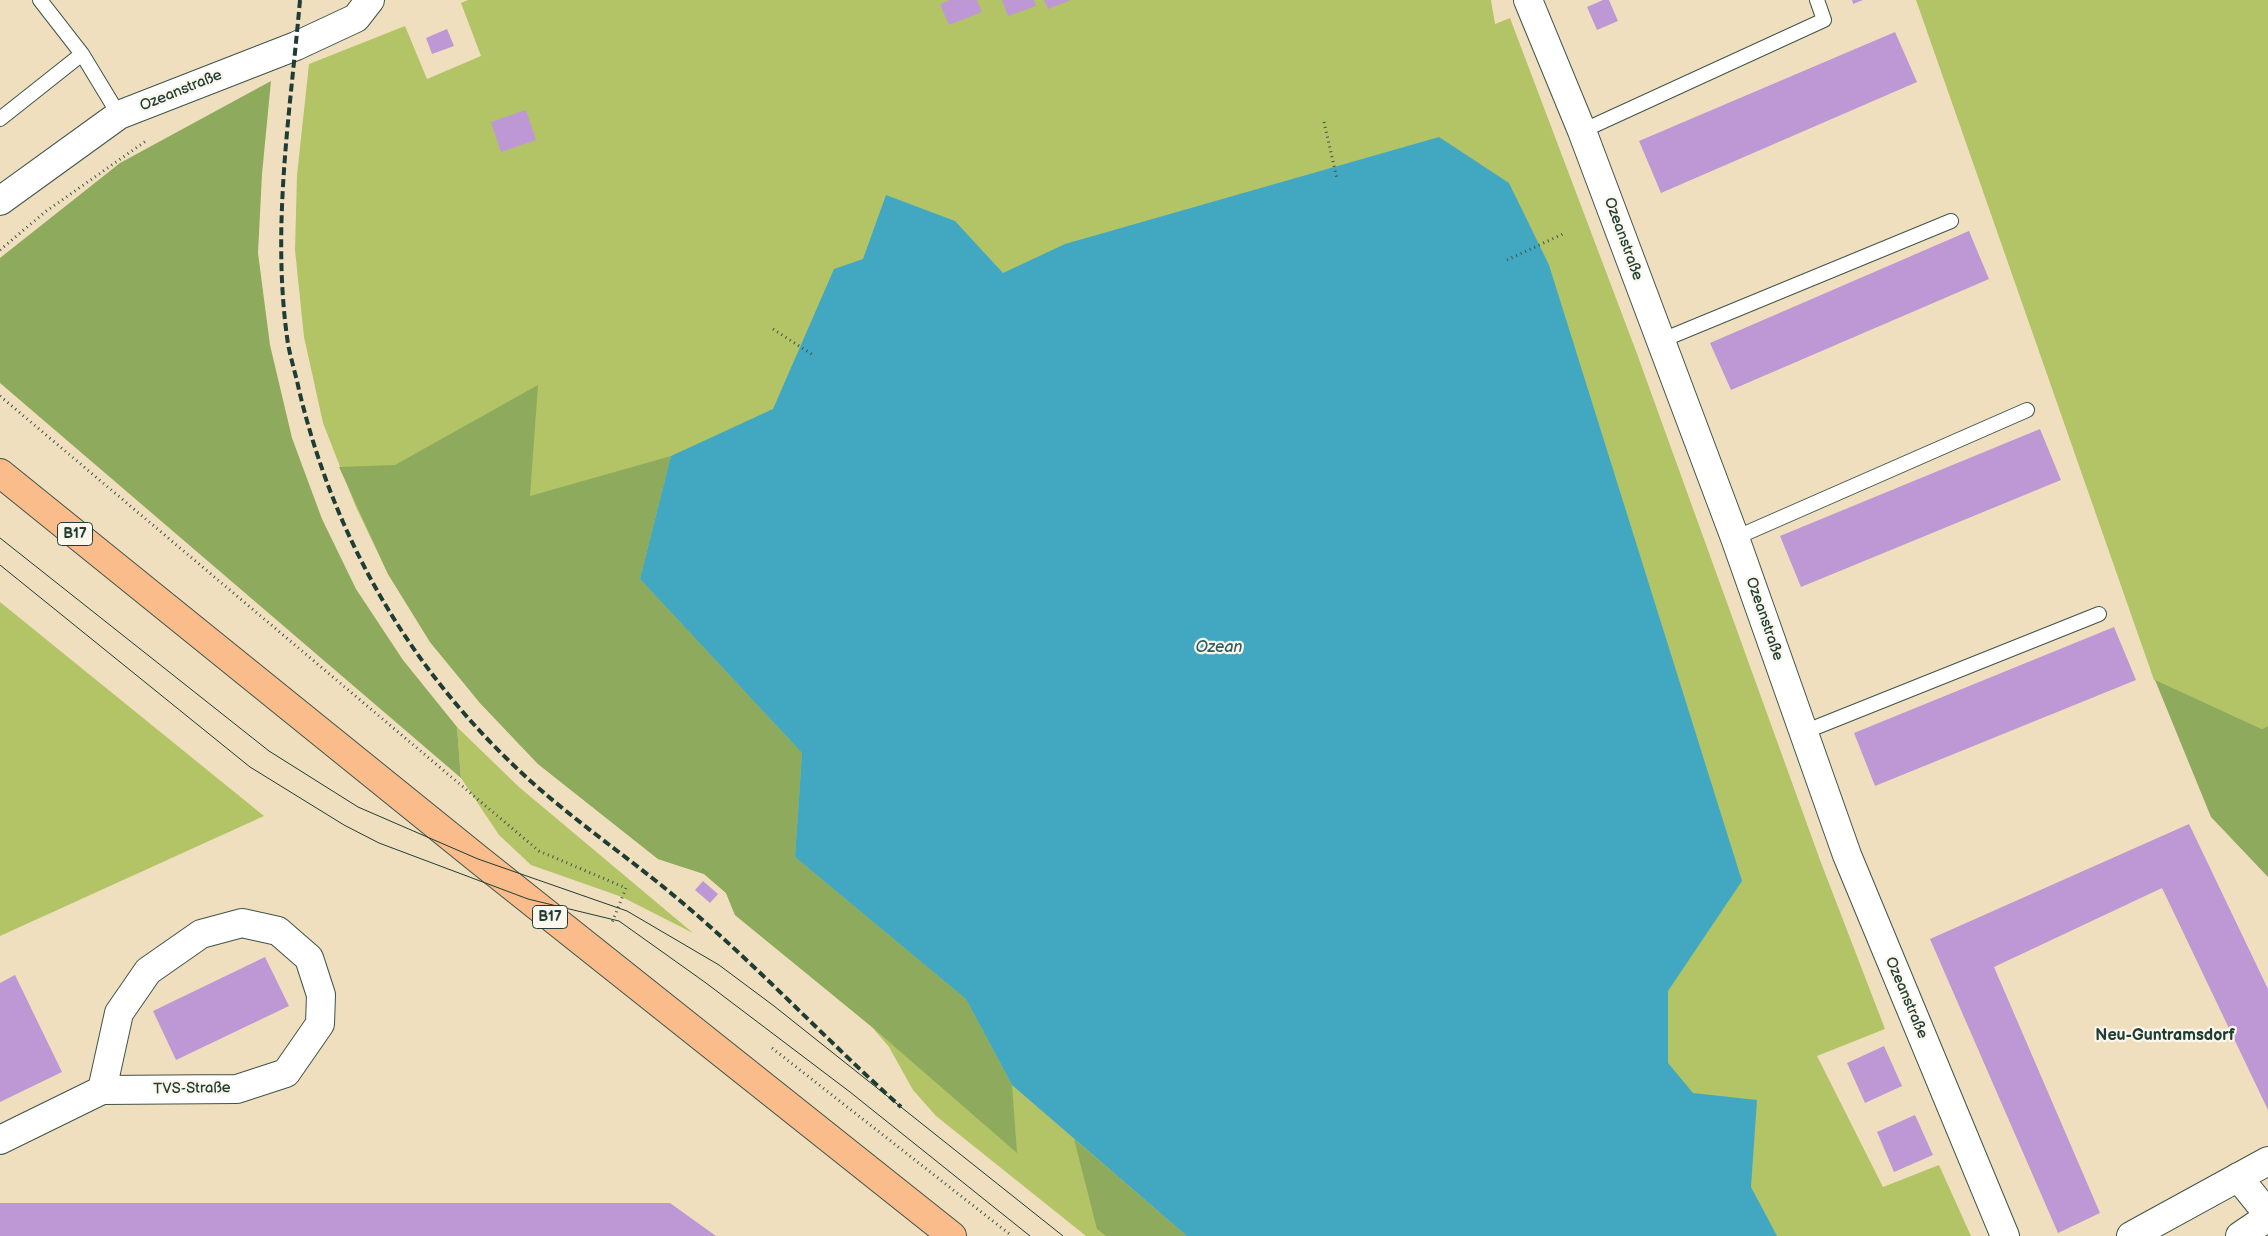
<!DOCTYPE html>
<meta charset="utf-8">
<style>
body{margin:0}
canvas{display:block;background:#f0dfbe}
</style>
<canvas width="2268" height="1236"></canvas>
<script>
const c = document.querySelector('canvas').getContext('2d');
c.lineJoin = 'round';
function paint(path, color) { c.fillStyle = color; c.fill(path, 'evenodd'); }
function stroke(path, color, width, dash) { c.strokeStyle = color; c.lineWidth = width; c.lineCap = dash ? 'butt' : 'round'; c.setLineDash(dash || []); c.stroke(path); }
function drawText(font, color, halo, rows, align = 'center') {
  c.font = font + ' "Balsamiq Sans",sans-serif'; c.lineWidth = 4.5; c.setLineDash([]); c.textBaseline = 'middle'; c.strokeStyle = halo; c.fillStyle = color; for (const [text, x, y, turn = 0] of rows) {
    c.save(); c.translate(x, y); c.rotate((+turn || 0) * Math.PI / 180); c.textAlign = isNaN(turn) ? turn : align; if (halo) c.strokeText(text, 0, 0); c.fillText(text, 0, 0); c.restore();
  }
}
const green = new Path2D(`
 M468,0h1023l4,24 15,-6 126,333 184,509 65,169 -68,27 66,131 56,-22 32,71h-885l-150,-120 -23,-26 -24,-43 -17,-20 -137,-112 -9,-22 -22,-19 -46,-15 -120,-95 -58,-61 -50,-61 -42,-68 -33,-69 -32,-82 -19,-86 -9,-87 2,-75 12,-111 96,-38 22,53 54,-23 -20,-53z
 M1916,0h352v726l-6,3 -108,-49z
 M0,602l264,214 -264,120z
 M457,727l62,60 174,146 -71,-36 -91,-32 -32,-30 -38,-57z`);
const forest = new Path2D(`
 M271,81l-9,93 -4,79 12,92 22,93 30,81 34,70 47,71 54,67 4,51 -461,-395v-125l120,-95z
 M538,385l-8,111 141,-40 -31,123 162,174 -7,104 171,142 46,86 5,68 -145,-126 -137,-112 -9,-22 -22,-19 -46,-15 -120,-95 -58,-61 -50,-61 -42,-68 -49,-107 56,-2z
 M2155,680l107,49 6,-3v151l-57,-60z
 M1074,1139l113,97h-81l-9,-7z`);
const water = new Path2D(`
 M1439,137l70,46 40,82 193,616 -74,110v72l25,30 64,7 -6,87 26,49h-590l-175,-151 -46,-86 -171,-142 7,-104 -162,-174 31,-123 102,-47 61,-140 29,-10 23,-64 69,26 48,52 62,-29z`);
const building = new Path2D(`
 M950,0h27l5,12 -33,13 -9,-21z
 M1002,0h32l2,6 -28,10z
 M1044,0h27l-23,9z
 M1603,0h6l9,21 -21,9 -10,-23z
 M1852,0h11l-10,4z
 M447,29l7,17 -22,8 -6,-16z
 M1895,32l22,50 -256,111 -22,-52z
 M526,110l10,30 -35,12 -10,-30z
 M1969,231l20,48 -258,111 -21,-47z
 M2040,429l21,51 -260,107 -21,-51z
 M2114,627l22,53 -261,106 -21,-53z
 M2189,824l79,165v121l-106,-222 -168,79 106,246 -42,20 -128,-294z
 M703,881l15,13 -8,9 -15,-13z
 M265,957l24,49 -113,54 -23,-49z
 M15,975l47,97 -62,30v-119z
 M1884,1046l18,40 -37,17 -18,-40z
 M1915,1115l18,40 -39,17 -17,-40z
 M0,1203h670l46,33h-716z`);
const path = new Path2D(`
 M1324,122l13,57
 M0,250l45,-38 101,-71
 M1507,260l56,-26
 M773,329l40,26
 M0,396l539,455 87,37 -15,37
 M772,1048l240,188`);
const lane = new Path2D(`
 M40,0l42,54 37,61
 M0,119l82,-65
 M1582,131l242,-111 -7,-20
 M1660,341l291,-120
 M1735,538l292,-128
 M1804,732l295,-118`);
const street = new Path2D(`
 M1528,0l54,131 153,407 112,317 158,381
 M0,201l119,-86 177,-69 60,-28 14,-18
 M0,1140l102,-50 135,-1 49,-16 34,-49 1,-29 -12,-37 -31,-27 -36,-8 -41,11 -53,37 -29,42 -17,77
 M2238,1177l30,37
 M2131,1236l137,-75
 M2240,1236l28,-19`);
const primary = new Path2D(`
 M0,473l478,386 474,377`);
const tram = new Path2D(`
 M0,538l269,213 89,56 120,52 149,52 92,54 55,41 289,230
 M0,565l250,202 94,58 35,18 149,56 91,22 87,62 144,109 180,144`);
const rail = new Path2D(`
 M300,0c-10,115 -29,229 -12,344 3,16 8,31 11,46 36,151 112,281 226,386 48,44 103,81 153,123 78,65 147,140 223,208`);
const shields = [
 [75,534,35],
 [550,917,35]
];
const shieldNames = [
 ["B17",75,534],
 ["B17",550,917]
];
const streetNames = [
 ["Ozeanstraße",181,91,-22],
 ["Ozeanstraße",1623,239,70],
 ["Ozeanstraße",1764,619,71],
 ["Ozeanstraße",1906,998,67],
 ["TVS-Straße",192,1089,-1]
];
const waterNames = [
 ["Ozean",1219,648]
];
const neighbourhoodNames = [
 ["Neu-Guntramsdorf",2165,1036]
];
paint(green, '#b3c467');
paint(forest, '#8eaa5c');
paint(water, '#42a8c2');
paint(building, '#bd98d4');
stroke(lane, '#3e5549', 16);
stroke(street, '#3e5549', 30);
stroke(primary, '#3e5549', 30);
stroke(path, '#3e5549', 3, [1, 4]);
stroke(lane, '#fff', 14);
stroke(street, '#fff', 28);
stroke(primary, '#fabc8b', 28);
stroke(tram, '#1f3d34', 1);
stroke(rail, '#1f3d34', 4, [8, 4]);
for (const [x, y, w] of shields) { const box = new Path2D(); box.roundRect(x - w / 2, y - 11.5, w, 23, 4); c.fillStyle = '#fbf7ec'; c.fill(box); stroke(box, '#1f3d34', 1); }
drawText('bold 14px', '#1f3d34', null, shieldNames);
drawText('15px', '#1f3d34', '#fbf7ec', streetNames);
drawText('italic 16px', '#2a5d5f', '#fbf7ec', waterNames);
drawText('bold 16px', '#1f3d34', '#fbf7ec', neighbourhoodNames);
</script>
